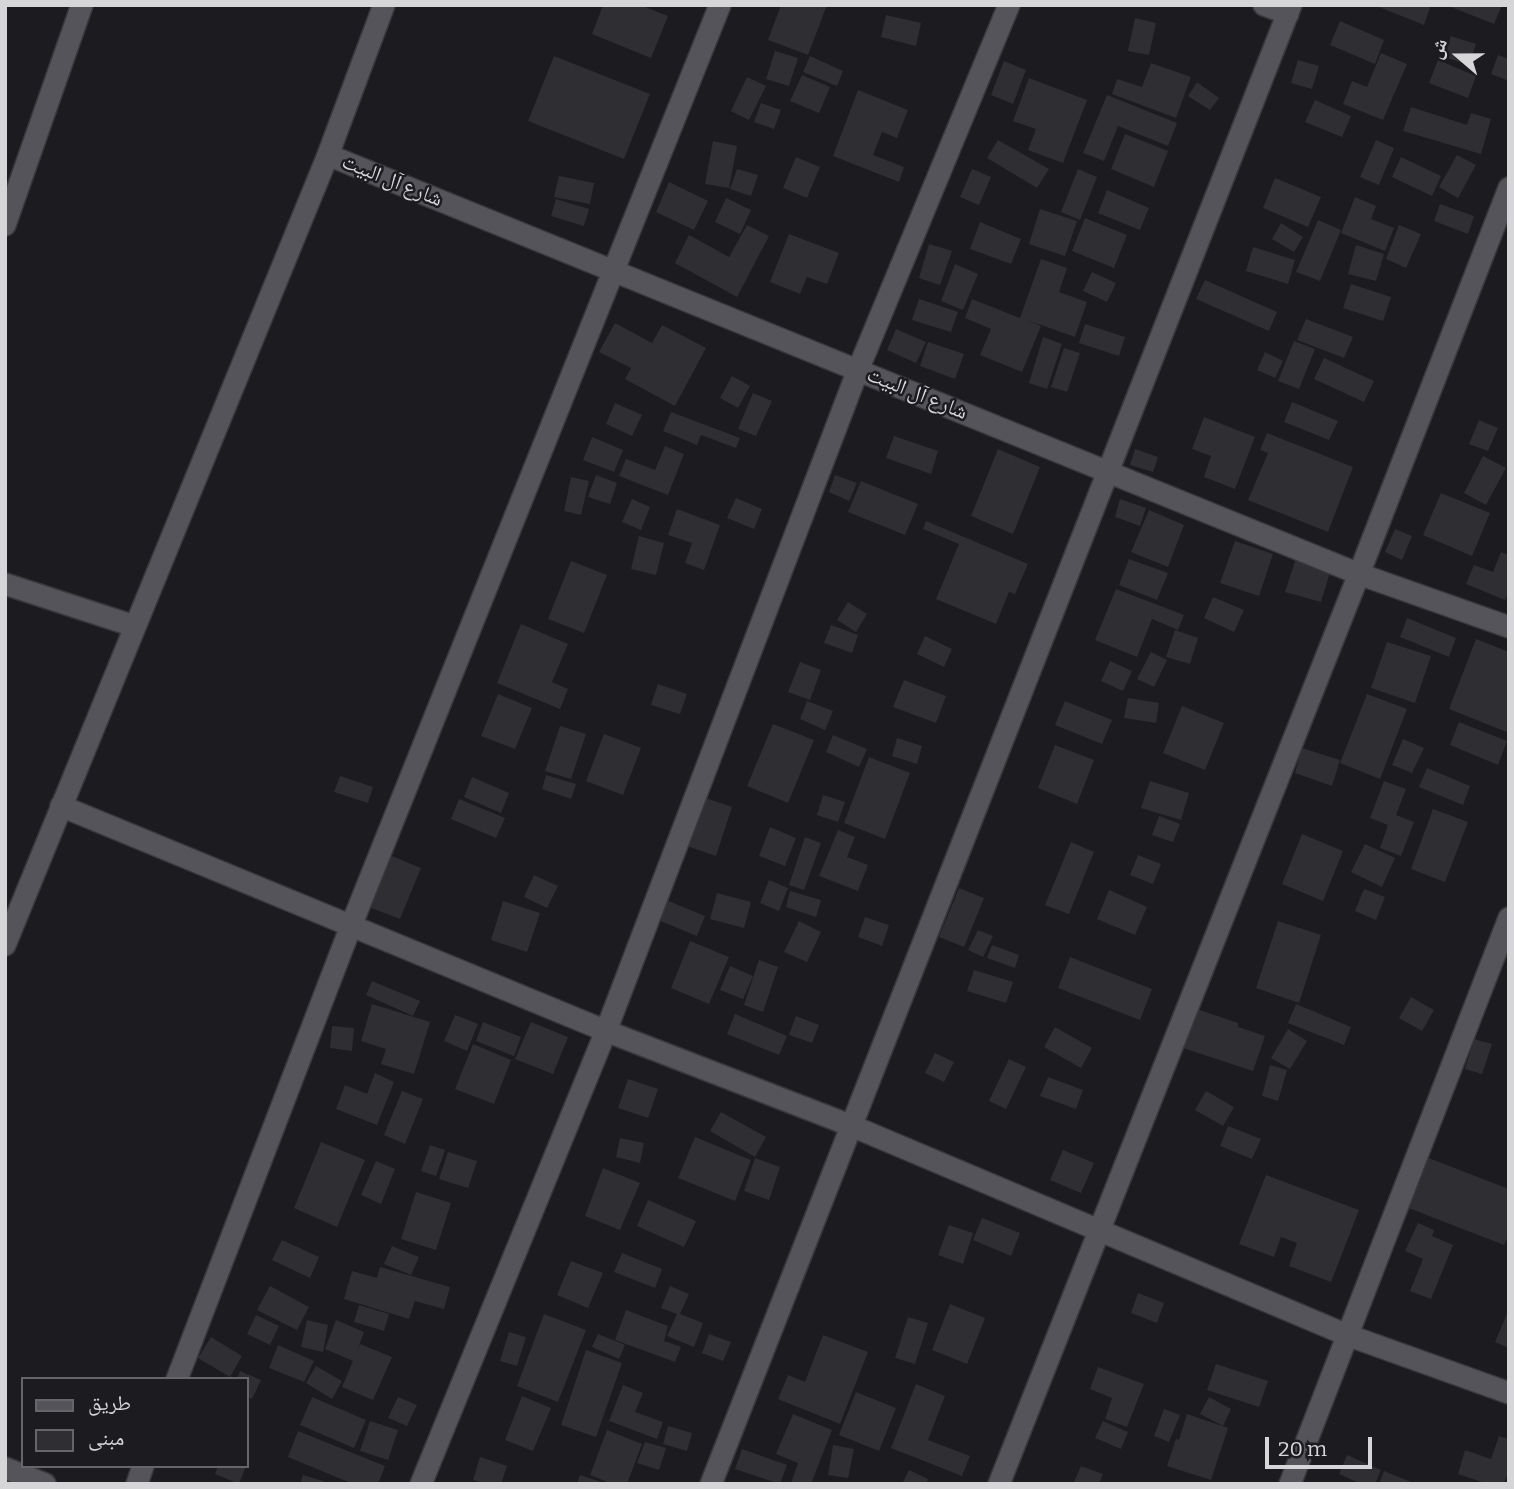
<!DOCTYPE html>
<meta charset="utf-8">
<style>
body{margin:0}
#map{position:relative;width:1514px;height:1489px;overflow:hidden;background:#1c1b20;font-family:Bitter,"Noto Naskh Arabic",serif}
canvas{display:block}
.frame{position:absolute;inset:0;border:7px solid #d6d5d8;pointer-events:none}
.legend{position:absolute;left:21px;top:1377px;width:228px;height:91px;box-sizing:border-box;background:#1c1b20;border:2px solid #66656a;margin:0;padding:9px 12px;list-style:none;font-size:21px;color:#d6d5d8}
.legend li{display:flex;align-items:center;gap:14px;height:35px}
.legend b{width:35px;border:2px solid #66656a}
.north{position:absolute;left:1423px;top:21px;width:70px;height:70px;-webkit-text-stroke:5px #1c1b20;paint-order:stroke;rotate:290deg;font-size:19px;font-weight:700;line-height:28px;text-align:center;color:#d6d5d8}
.north::after{content:'';display:block;margin:auto;width:24px;height:32px;background:#d6d5d8;clip-path:polygon(50% 0,100% 100%,50% 72%,0 100%)}
.scale{position:absolute;left:1265px;top:1437px;width:107px;height:32px;box-sizing:border-box;border:4px solid #d6d5d8;border-top:0;padding-left:9px;font-size:21px;line-height:24px;white-space:nowrap;color:#d6d5d8;-webkit-text-stroke:5px #1c1b20;paint-order:stroke}
</style>
<div id="map">
<canvas width="1514" height="1489"></canvas>
<div class="frame"></div>
<ul class="legend">
<li><b style="height:9px;background:#55545a"></b>طريق</li>
<li><b style="height:19px;background:#2f2e33"></b>مبنى</li>
</ul>
<div class="north">ش</div>
<div class="scale">20 m</div>
</div>
<script>
const c = document.querySelector('canvas').getContext('2d');
c.lineJoin = 'round';
function paint(path, color) { c.fillStyle = color; c.fill(path, 'evenodd'); }
function stroke(path, color, width, dash) { c.strokeStyle = color; c.lineWidth = width; c.lineCap = dash ? 'butt' : 'round'; c.setLineDash(dash || []); c.stroke(path); }
function drawText(font, color, halo, rows, align = 'center') {
  c.font = font + ' Bitter,"Noto Naskh Arabic",serif'; c.lineWidth = 5; c.setLineDash([]); c.textBaseline = 'middle'; c.strokeStyle = halo; c.fillStyle = color; for (const [text, x, y, turn = 0] of rows) {
    c.save(); c.translate(x, y); c.rotate((+turn || 0) * Math.PI / 180); c.textAlign = isNaN(turn) ? turn : align; if (halo) c.strokeText(text, 0, 0); c.fillText(text, 0, 0); c.restore();
  }
}
const building = new Path2D(`
 M603,5h37l28,11 -17,42 -59,-24z
 M781,5h46l-19,50 -40,-15z
 M1374,5h57l-7,20z
 M1446,5h56l-8,19z
 M886,15l35,8 -5,23 -35,-9z
 M1135,18l21,5 -7,32 -21,-4z
 M1340,21l44,19 -9,24 -45,-19z
 M1451,36l25,8 -7,21 -25,-8z
 M775,51l23,7 -9,28 -23,-7z
 M1381,53l26,11 -24,56 -40,-16 9,-23 15,6z
 M1498,55l11,4v22l-18,-7z
 M554,56l96,38 -26,65 -96,-38z
 M810,56l33,15 -6,15 -34,-14z
 M1298,60l21,6 -7,23 -21,-6z
 M1438,60l38,16 -8,22 -39,-15z
 M1004,61l22,9 -13,34 -22,-9z
 M1151,63l40,14 -15,41 -64,-24 5,-15 25,8z
 M802,75l28,12 -11,26 -29,-12z
 M747,77l19,9 -17,34 -18,-9z
 M1029,78l58,22 -24,63 -35,-13 8,-21 -23,-8z
 M1197,82l22,16 -9,12 -22,-14z
 M858,90l50,20 -11,28 -15,-6 -9,23 31,12 -5,15 -66,-26z
 M1107,95l70,28 -9,23 -50,-20 -14,35 -21,-8z
 M1315,100l36,16 -9,21 -37,-15z
 M761,103l20,7 -7,19 -20,-7z
 M1411,107l56,18 4,-12 20,6 -10,35 -78,-23z
 M1125,134l43,17 -14,36 -43,-18z
 M998,140l51,29 -12,19 -50,-30z
 M1376,140l18,8 -15,37 -19,-8z
 M713,141l24,5 -8,42 -24,-4z
 M1457,155l19,10 -18,33 -19,-11z
 M796,157l24,10 -13,31 -24,-10z
 M1401,157l40,19 -9,20 -40,-19z
 M737,169l21,6 -7,21 -21,-7z
 M972,169l19,8 -12,28 -19,-8z
 M1078,169l19,8 -17,43 -19,-8z
 M559,176l35,7 -4,21 -36,-7z
 M1275,178l46,19 -13,30 -45,-19z
 M669,182l39,19 -14,29 -38,-18z
 M1107,190l42,18 -9,22 -42,-17z
 M1355,197l21,9 -5,13 23,9 -9,23 -44,-18z
 M726,198l25,12 -11,24 -25,-12z
 M556,199l33,10 -5,17 -33,-10z
 M1440,204l34,12 -6,18 -34,-13z
 M1040,209l37,12 -12,35 -36,-12z
 M1085,218l42,17 -13,33 -42,-17z
 M1318,220l23,10 -21,51 -24,-9z
 M980,222l41,17 -10,25 -41,-15z
 M1281,223l22,14 -9,15 -22,-13z
 M747,225l22,11 -32,61 -62,-34 14,-28 40,22z
 M1399,225l22,9 -15,34 -20,-9z
 M789,234l50,19 -12,31 -20,-7 -7,17 -30,-12z
 M929,244l23,7 -12,34 -21,-7z
 M1356,245l28,9 -8,27 -28,-7z
 M1253,247l42,13 -7,24 -42,-13z
 M1041,259l26,9 -8,24 28,10 -12,35 -48,-17 14,6 -19,46 -42,-17 11,-26 -26,-11 7,-19 48,19z
 M955,264l23,10 -15,36 -22,-9z
 M1092,272l24,11 -9,19 -24,-11z
 M1205,280l72,32 -8,19 -73,-32z
 M1351,284l40,13 -8,24 -40,-13z
 M919,299l39,13 -7,20 -39,-12z
 M1306,319l47,18 -9,21 -47,-18z
 M615,323l37,20 10,-18 44,23 -31,58 -50,-27 6,-11 -32,-16z
 M1085,324l40,13 -6,19 -40,-13z
 M896,329l30,13 -10,21 -29,-13z
 M1043,337l19,7 -15,45 -18,-6z
 M1294,341l21,8 -16,40 -21,-8z
 M928,342l36,12 -9,25 -35,-13z
 M1064,348l16,5 -13,39 -16,-5z
 M1265,352l18,9 -8,17 -18,-8z
 M1324,358l50,23 -10,21 -50,-23z
 M732,376l18,10 -12,22 -18,-10z
 M753,393l19,8 -16,35 -18,-7z
 M1292,402l46,19 -9,19 -45,-18z
 M615,403l27,12 -10,21 -26,-12z
 M671,412l69,26 -4,10 -35,-13 -4,10 -34,-14z
 M1204,417l51,20 -20,52 -31,-12 7,-21 -19,-7z
 M1479,420l19,8 -10,23 -19,-7z
 M1267,433l86,34 -25,65 -80,-32 20,-47 -8,-3z
 M894,436l44,15 -7,23 -45,-16z
 M592,437l31,13 -9,22 -31,-12z
 M665,446l19,8 -16,41 -49,-19 7,-17 29,11z
 M998,449l42,18 -27,67 -42,-18z
 M1135,449l23,8 -5,15 -23,-7z
 M1483,456l23,12 -20,37 -22,-12z
 M596,475l21,8 -7,21 -22,-7z
 M835,475l22,8 -8,18 -20,-9z
 M571,477l18,4 -8,34 -17,-4z
 M861,481l57,23 -13,31 -57,-23z
 M1441,493l49,20 -18,43 -49,-21z
 M736,498l26,11 -8,20 -27,-11z
 M632,499l18,8 -9,23 -19,-8z
 M1120,499l26,9 -6,18 -25,-9z
 M677,509l43,16 -16,45 -19,-7 7,-20 -24,-8z
 M1149,510l35,15 -16,42 -37,-15z
 M926,521l102,43 -13,30 -6,-2 -13,32 -60,-25 23,-55 -36,-15z
 M1395,529l17,7 -10,24 -17,-8z
 M639,536l25,7 -8,32 -25,-6z
 M1235,541l38,13 -14,42 -39,-13z
 M1501,552l8,3v36l-4,9 -39,-16 8,-19 19,7z
 M1296,558l35,11 -10,33 -36,-10z
 M1129,559l39,14 -11,27 -38,-15z
 M571,561l36,14 -23,58 -36,-14z
 M1116,589l68,26 -6,15 -26,-11 -15,38 -42,-17z
 M1213,597l31,13 -10,22 -30,-14z
 M848,602l19,12 -11,18 -19,-12z
 M1407,618l49,20 -7,19 -49,-20z
 M521,624l47,20 -16,38 16,7 -8,20 -63,-26z
 M831,625l27,10 -6,18 -28,-10z
 M1175,630l23,8 -8,26 -24,-7z
 M925,636l27,13 -8,18 -27,-13z
 M1476,639l33,13v81l-60,-24z
 M1387,642l44,14 -16,47 -44,-15z
 M1151,652l16,8 -13,27 -17,-8z
 M1110,661l22,10 -9,20 -22,-10z
 M800,662l21,8 -11,30 -22,-8z
 M904,680l42,16 -10,27 -43,-16z
 M658,684l29,10 -7,20 -29,-9z
 M498,694l34,14 -17,41 -34,-13z
 M1367,694l40,15 -27,70 -40,-16z
 M1128,698l31,5 -3,20 -32,-5z
 M807,701l26,10 -8,19 -25,-11z
 M1065,701l47,19 -10,24 -47,-19z
 M1182,706l42,17 -19,47 -42,-17z
 M1459,722l48,19 -9,24 -48,-20z
 M773,724l41,16 -26,63 -41,-17z
 M560,726l26,8 -15,45 -26,-8z
 M604,734l37,14 -18,47 -37,-14z
 M833,735l34,14 -8,18 -33,-15z
 M897,738l25,8 -5,18 -25,-8z
 M1403,739l21,9 -12,25 -20,-8z
 M1055,745l39,15 -17,44 -39,-16z
 M1302,748l38,12 -8,26 -37,-13z
 M869,757l41,16 -25,66 -41,-16z
 M1427,768l43,18 -7,19 -44,-18z
 M546,775l30,9 -5,15 -29,-10z
 M340,776l33,11 -5,16 -34,-11z
 M472,777l37,16 -8,20 -37,-16z
 M1150,781l39,12 -8,27 -40,-12z
 M1384,781l22,8 -10,26 18,7 -13,34 -21,-8 8,-23 -18,-7z
 M823,795l22,7 -7,20 -21,-7z
 M703,797l29,10 -16,49 -29,-10z
 M459,799l46,19 -9,20 -45,-19z
 M1433,809l35,13 -23,60 -34,-13z
 M1159,816l21,8 -7,18 -21,-7z
 M770,827l26,11 -11,28 -26,-10z
 M838,830l17,7 -8,20 21,8 -10,26 -39,-15z
 M1302,834l41,17 -20,50 -41,-17z
 M805,837l16,6 -17,47 -15,-5z
 M1071,842l23,10 -25,62 -24,-9z
 M1365,844l30,14 -13,29 -31,-15z
 M387,854l34,14 -21,51 -34,-13z
 M1138,855l23,9 -8,20 -23,-9z
 M534,875l24,11 -11,22 -23,-11z
 M769,880l19,8 -9,23 -19,-8z
 M959,888l25,10 -20,49 -25,-10z
 M1364,889l21,8 -9,23 -21,-9z
 M1109,890l38,17 -12,28 -38,-16z
 M790,891l31,9 -5,17 -30,-10z
 M717,893l34,9 -7,26 -34,-9z
 M666,900l39,16 -8,20 -39,-16z
 M503,901l37,12 -13,39 -36,-12z
 M865,917l24,8 -7,21 -24,-9z
 M799,921l22,11 -14,30 -23,-10z
 M1278,921l43,14 -22,68 -43,-15z
 M978,930l15,6 -10,21 -15,-7z
 M690,941l39,16 -20,47 -38,-16z
 M992,945l27,10 -4,13 -28,-10z
 M1070,957l82,32 -12,31 -82,-32z
 M759,960l19,7 -15,45 -19,-7z
 M730,966l23,10 -10,23 -23,-9z
 M974,970l39,12 -7,21 -39,-12z
 M372,981l48,20 -7,15 -47,-21z
 M1411,997l23,13 -12,21 -23,-13z
 M372,1004l58,18 -16,52 -33,-10 5,-15 -25,-8z
 M1296,1004l55,23 -7,18 -56,-22z
 M1197,1009l41,14v4l27,9 -12,35 -70,-23z
 M735,1014l52,22 -8,19 -52,-21z
 M455,1015l23,9 -11,27 -23,-10z
 M796,1016l23,9 -7,18 -23,-8z
 M483,1022l38,15 -7,19 -38,-15z
 M531,1022l37,15 -15,37 -38,-15z
 M332,1026l22,2 -2,23 -22,-3z
 M1055,1027l37,21 -11,20 -37,-21z
 M1288,1029l19,12 -17,28 -19,-11z
 M1474,1039l18,5 -10,30 -17,-5z
 M473,1044l38,16 -17,44 -39,-15z
 M935,1053l19,9 -10,20 -19,-9z
 M1009,1059l17,8 -20,42 -17,-8z
 M1270,1065l17,5 -9,31 -16,-5z
 M375,1073l19,9 -17,43 -41,-16 9,-24 22,9z
 M1048,1077l35,13 -7,19 -36,-13z
 M628,1079l30,10 -10,29 -30,-10z
 M402,1091l21,8 -18,45 -21,-9z
 M1206,1091l28,16 -11,19 -28,-16z
 M721,1112l45,25 -11,20 -45,-26z
 M1228,1126l33,13 -9,20 -32,-13z
 M695,1137l56,23 -16,41 -57,-23z
 M620,1138l24,5 -4,20 -24,-6z
 M321,1142l44,18 -28,67 -43,-19z
 M430,1145l15,5 -9,26 -15,-5z
 M1063,1150l31,13 -13,30 -31,-13z
 M448,1152l29,9 -9,27 -29,-9z
 M1426,1157l83,32v45l-5,11 -98,-38z
 M755,1158l25,9 -11,33 -25,-9z
 M376,1161l19,8 -14,35 -20,-9z
 M603,1168l37,15 -20,47 -35,-14z
 M1266,1175l93,35 -28,72 -42,-16 8,-23 -16,-6 -7,20 -35,-13z
 M416,1192l35,11 -15,47 -35,-11z
 M648,1200l48,21 -12,26 -47,-21z
 M982,1218l38,15 -9,23 -38,-16z
 M1418,1223l16,7 -2,6 21,9 -22,54 -21,-8 13,-32 -18,-8z
 M949,1225l24,8 -10,31 -25,-9z
 M282,1240l37,17 -9,21 -38,-18z
 M392,1246l27,11 -8,18 -27,-11z
 M622,1253l40,16 -7,19 -41,-16z
 M571,1261l32,12 -15,35 -31,-13z
 M380,1267l70,20 -6,22 -29,-8 -6,18 -65,-20 8,-28 25,7z
 M270,1286l39,21 -12,23 -40,-20z
 M670,1286l19,8 -9,20 23,9 -9,24 -27,-11 10,-22 -16,-6z
 M1138,1293l26,10 -7,20 -26,-10z
 M950,1304l35,14 -18,46 -35,-14z
 M359,1305l30,9 -5,17 -30,-9z
 M1509,1309v39l-14,-6z
 M626,1310l42,16 -4,15 17,6 -6,15 -60,-22z
 M544,1314l42,16 -28,72 -41,-16z
 M256,1315l23,11 -9,19 -23,-11z
 M908,1317l20,6 -13,41 -20,-6z
 M307,1320l21,5 -5,27 -22,-5z
 M336,1320l28,12 -8,21 4,-9 32,13 -19,43 -31,-13 11,-26 -28,-12z
 M509,1332l17,5 -9,29 -17,-5z
 M598,1334l27,11 -6,14 -27,-12z
 M709,1334l22,8 -8,19 -21,-8z
 M823,1335l45,17 -28,72 -62,-25 10,-24 17,7z
 M211,1337l31,19 -12,21 -32,-19z
 M278,1345l36,16 -10,21 -35,-14z
 M586,1350l36,13 -26,74 -35,-12z
 M1216,1364l52,17 -9,26 -52,-17z
 M316,1366l26,15 -10,18 -26,-16z
 M1098,1367l46,17 -17,43 -22,-8 7,-21 -22,-9z
 M240,1371l21,9 -9,19 -5,-2v-18h-10z
 M916,1384l29,12 -17,44 42,16 -8,20 -71,-28z
 M623,1385l20,8 -8,19 28,10 -6,17 -48,-18z
 M856,1392l40,16 -17,43 -40,-16z
 M522,1396l29,12 -18,43 -28,-11z
 M312,1397l54,23 -12,28 -54,-23z
 M398,1397l19,8 -10,21 -19,-8z
 M1209,1397l22,12 -8,17 -23,-12z
 M1164,1409l16,6 -11,27 -15,-6z
 M793,1414l39,16 -21,54 -20,-1 7,-20 -22,-9z
 M1187,1414l41,14 -17,52 -44,-14 9,-27 3,1z
 M370,1421l28,9 -10,30 -28,-9z
 M1103,1421l25,11 -7,17 -26,-11z
 M668,1426l24,7 -5,18 -24,-7z
 M607,1430l35,14 -15,40h-15l-22,-9z
 M298,1431l87,35 -7,18h-25l-65,-27z
 M1499,1436l10,3v31l-5,14h-16l-30,-10 7,-24 26,9z
 M645,1442l21,6 -7,22 -22,-7z
 M833,1445l21,4 -6,29 -20,-3z
 M742,1449l45,16 -7,19 -45,-15z
 M1347,1455l34,15 -6,14h-14l-22,-10z
 M480,1457l27,9 -6,18h-14l-14,-4z
 M218,1466h28l-7,18 -24,-10z
 M1081,1466l22,8 -4,10h-26z
 M909,1470l19,9 -2,5h-24z
 M1384,1471l32,13h-37z
 M303,1475l20,6 -1,3h-22z
 M580,1475l24,8v1h-27z`);
const minor = new Path2D(`
 M1264,5l24,9
 M328,155l1031,419 150,53
 M5,225l77,-220
 M5,584l129,42
 M61,806l545,225 246,95 495,209 162,58
 M177,1379l174,-453 369,-921
 M5,1468l40,16
 M137,1484l6,-18
 M421,1484l185,-453 252,-661 151,-365
 M711,1484l580,-1479
 M999,1484l360,-910 150,-386
 M1290,1484l219,-566`);
const tertiary = new Path2D(`
 M5,945l323,-790 56,-150`);
const streetNames = [
 ["شارع آل البيت",392,181,22],
 ["شارع آل البيت",917,394,22]
];
paint(building, '#2f2e33');
stroke(minor, '#39383b', 24);
stroke(tertiary, '#39383b', 24);
stroke(minor, '#55545a', 21);
stroke(tertiary, '#55545a', 21);
drawText('21px', '#d6d5d8', '#1c1b20', streetNames);
</script>
